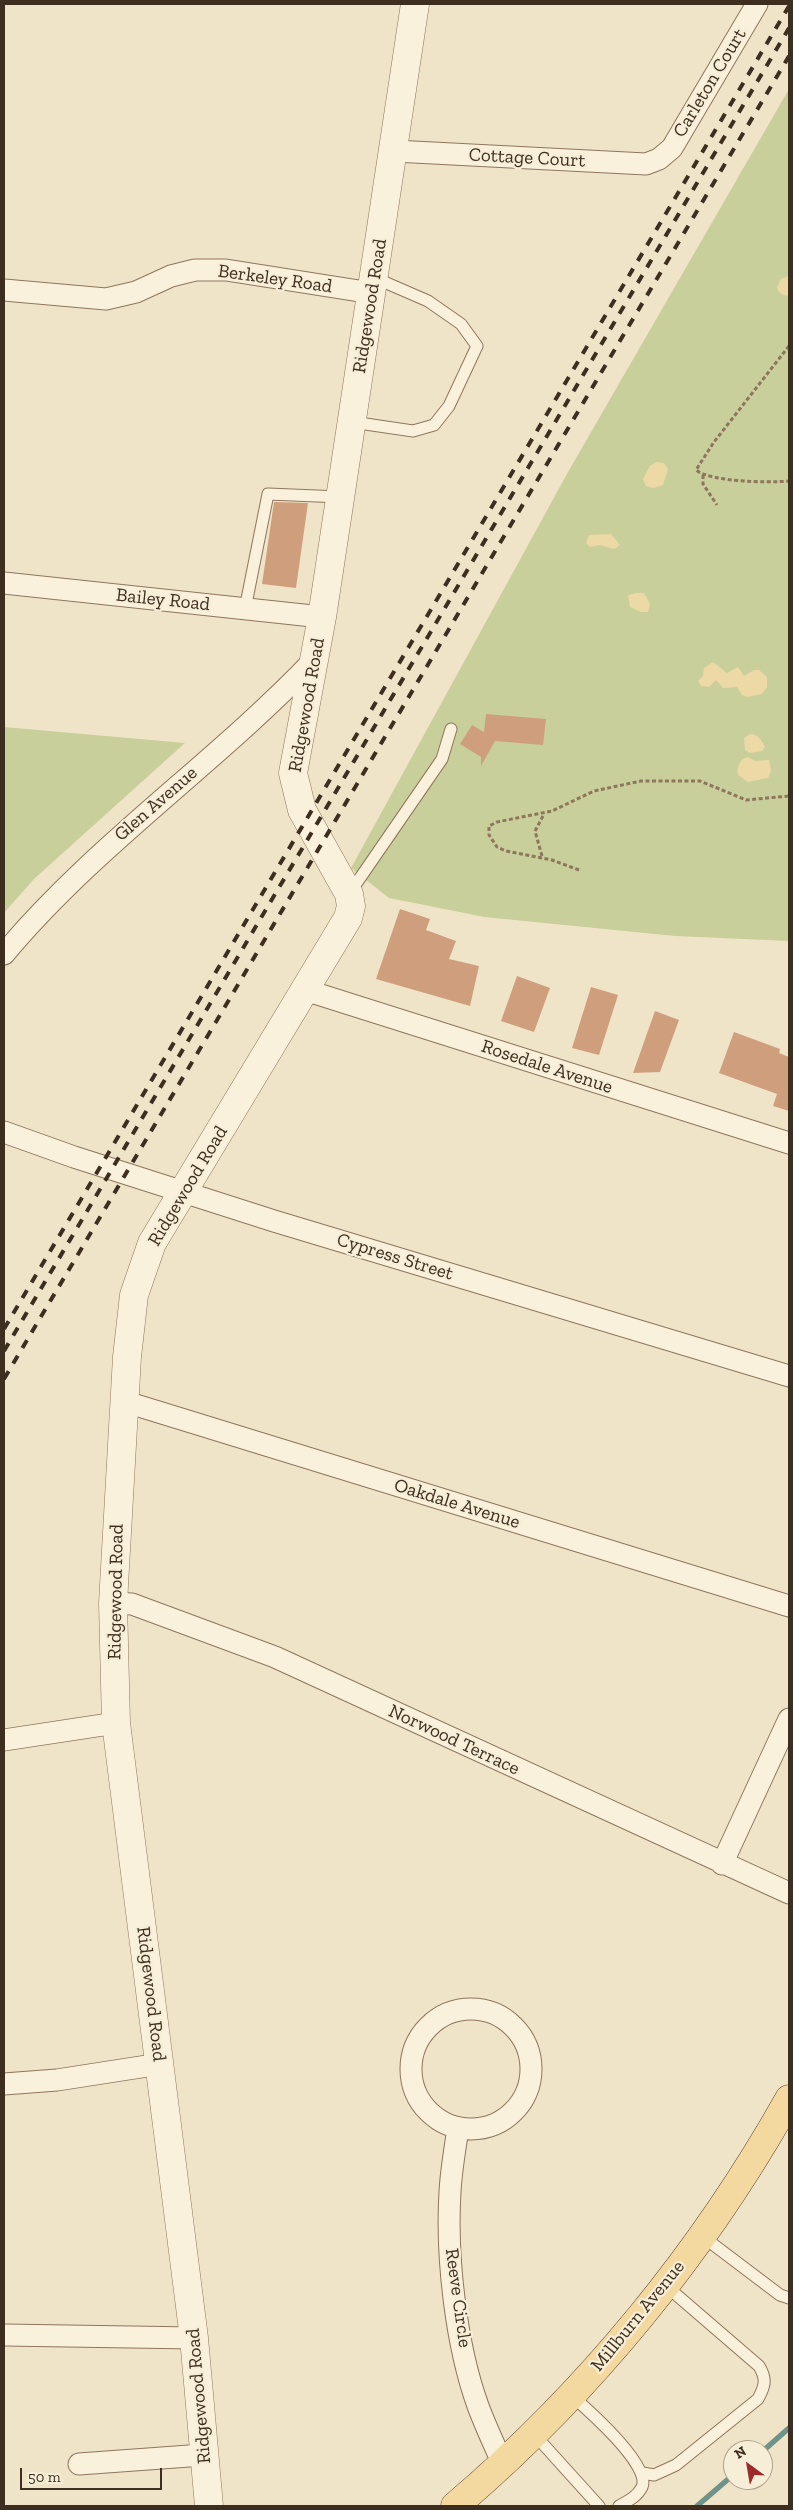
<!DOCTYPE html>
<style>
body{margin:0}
#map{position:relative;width:793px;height:2510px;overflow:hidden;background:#f0e4c8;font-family:"Zilla Slab",serif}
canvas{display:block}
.frame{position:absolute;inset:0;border:5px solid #3d2e20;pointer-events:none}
.north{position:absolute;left:723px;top:2440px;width:50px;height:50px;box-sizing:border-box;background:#f7eed8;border:1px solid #ada18e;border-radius:50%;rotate:328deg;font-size:14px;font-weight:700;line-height:20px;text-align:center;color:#3d2e20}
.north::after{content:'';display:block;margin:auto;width:18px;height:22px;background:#9e2a2b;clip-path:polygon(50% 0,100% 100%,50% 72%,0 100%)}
.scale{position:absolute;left:20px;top:2468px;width:142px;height:22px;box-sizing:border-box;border:2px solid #3d2e20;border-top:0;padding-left:6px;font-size:15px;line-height:18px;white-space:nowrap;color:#3d2e20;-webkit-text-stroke:4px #f7eed8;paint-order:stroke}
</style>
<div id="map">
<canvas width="793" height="2510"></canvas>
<div class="frame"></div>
<div class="north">N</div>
<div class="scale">50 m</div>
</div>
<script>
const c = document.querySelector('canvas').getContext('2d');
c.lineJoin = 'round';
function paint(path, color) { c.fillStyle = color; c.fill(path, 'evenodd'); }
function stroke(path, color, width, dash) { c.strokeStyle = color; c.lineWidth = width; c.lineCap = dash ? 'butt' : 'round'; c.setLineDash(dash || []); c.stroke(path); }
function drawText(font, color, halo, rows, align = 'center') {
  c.font = font + ' "Zilla Slab",serif'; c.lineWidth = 4.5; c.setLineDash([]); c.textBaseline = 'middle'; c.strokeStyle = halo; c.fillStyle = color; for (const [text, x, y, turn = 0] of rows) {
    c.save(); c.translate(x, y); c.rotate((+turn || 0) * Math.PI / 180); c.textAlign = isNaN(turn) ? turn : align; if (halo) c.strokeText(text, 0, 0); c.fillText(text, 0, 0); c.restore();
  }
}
const green = new Path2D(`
 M789,89v852l-114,-5 -191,-19 -95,-19 -38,-30 217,-396z
 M4,727l181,16 -151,136 -30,34z`);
const sand = new Path2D(`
 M789,276v20c-6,-1 -11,-2 -12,-9l4,-8z
 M656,462l8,1 4,6 -5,16 -10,3 -7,-2 -3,-7 7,-13z
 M611,534l9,11 -6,4 -14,-4 -10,2 -4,-4 3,-8z
 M636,593h8l6,11 -2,8h-7l-11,-5 -2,-12z
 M713,662l14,11 11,-6 6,9 10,-6h5l8,7v10l-5,7 -15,3 -5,-2 -5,-8 -14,1 -7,-8 -7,7 -8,-1 -3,-5 5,-5 1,-8z
 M750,734c7,0 12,6 15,13l-3,4 -12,2 -5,-3 -1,-12z
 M748,757l7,4 14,-1 2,11 -3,7 -20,4 -10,-7c-2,-8 3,-17 10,-18z`);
const stream = new Path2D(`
 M763,2451l26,-23
 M697,2506l36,-31`);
const building = new Path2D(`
 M274,502l34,1 -12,85 -34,-4z
 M486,714l60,5 -3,26 -48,-4 -14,25v-9l-21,-13 12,-19 12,7z
 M400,909l30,10 -4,11 30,11 -7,18 30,7 -9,40 -94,-27z
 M517,976l33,12 -16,44 -33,-11z
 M591,987l27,8 -19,60 -27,-7z
 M655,1011l24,9 -19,52 -27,1z
 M734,1032l46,17 -1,4 10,4v54l-16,-5 4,-12 -58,-21z`);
const path = new Path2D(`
 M789,346l-75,96 -18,28c15,12 73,13 93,11
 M703,475v9l14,21
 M542,856l-7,-25 9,-17
 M579,870l-27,-10 -46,-9 -9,-4 -8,-12v-9l8,-4 55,-11 42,-20 47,-10h59l46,19 43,-4`);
const service = new Path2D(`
 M352,422l61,9 21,-6 15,-19 28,-60 -16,-22 -33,-23 -53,-23
 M245,609l23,-115 73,3
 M349,894l93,-135 9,-30
 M702,2236l78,59 9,3
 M571,2395c16,14 81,71 71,92 -5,10 -14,14 -23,19
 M533,2433l66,73
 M643,2473l11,2 22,-10 82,-66c7,-13 9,-20 1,-33l-94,-81`);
const minor = new Path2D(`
 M394,151l252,13 13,-5 13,-11 85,-144
 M4,290l102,9 30,-7 35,-16 24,-6h31l146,23
 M4,583l318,34
 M4,954c92,-110 212,-191 310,-294
 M305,990l484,153
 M4,1132l70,25 200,64 515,155
 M126,1402l663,204
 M113,1603l19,1 143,53 514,236
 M4,1740l112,-17
 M722,1864l67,-145
 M411 2069a60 60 0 1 1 120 0a60 60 0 1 1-120 0Z
 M4,2084l53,-4 103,-16
 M458,2128c-3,21 -7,43 -8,64 -4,65 6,153 28,214 7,19 16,38 24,56
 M4,2335l190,3
 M79,2464l124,-9`);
const tertiary = new Path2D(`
 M209,2506l-15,-168 -78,-615 -3,-120 14,-246 7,-62 18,-52 196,-325 3,-12 -2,-12 -47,-84 -9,-37 29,-156 93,-613`);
const primary = new Path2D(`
 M455,2506c134,-114 248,-254 334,-407`);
const rail = new Path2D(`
 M4,1329l785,-1323
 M4,1351l785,-1323
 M4,1379l785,-1323`);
const streetNames = [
 ["Carleton Court",710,83,-59],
 ["Cottage Court",527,158,3],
 ["Berkeley Road",275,279,8],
 ["Ridgewood Road",370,306,-81],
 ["Bailey Road",163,600,6],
 ["Ridgewood Road",307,705,-80],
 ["Glen Avenue",156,804,-41],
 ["Rosedale Avenue",547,1067,18],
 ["Ridgewood Road",188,1186,-59],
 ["Cypress Street",395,1257,17],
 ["Oakdale Avenue",457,1504,17],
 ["Ridgewood Road",116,1592,-89],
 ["Norwood Terrace",454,1740,25],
 ["Ridgewood Road",151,1994,83],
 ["Reeve Circle",458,2298,82],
 ["Millburn Avenue",638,2316,-51],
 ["Ridgewood Road",199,2396,-95]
];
paint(green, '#c9cf9b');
paint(sand, '#ecd9a5');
stroke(stream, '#6f938a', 5.5);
paint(building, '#cf9f7d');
stroke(service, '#8d765c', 13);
stroke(minor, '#8d765c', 23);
stroke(tertiary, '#8d765c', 29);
stroke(primary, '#5b4430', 29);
stroke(path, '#8d765c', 3, [4, 2.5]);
stroke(service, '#faf1dc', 11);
stroke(minor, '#faf1dc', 21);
stroke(tertiary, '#faf1dc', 28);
stroke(primary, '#f3d9a0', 28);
stroke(rail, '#3d2e20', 4, [9, 9]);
drawText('19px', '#3d2e20', '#f7eed8', streetNames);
</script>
